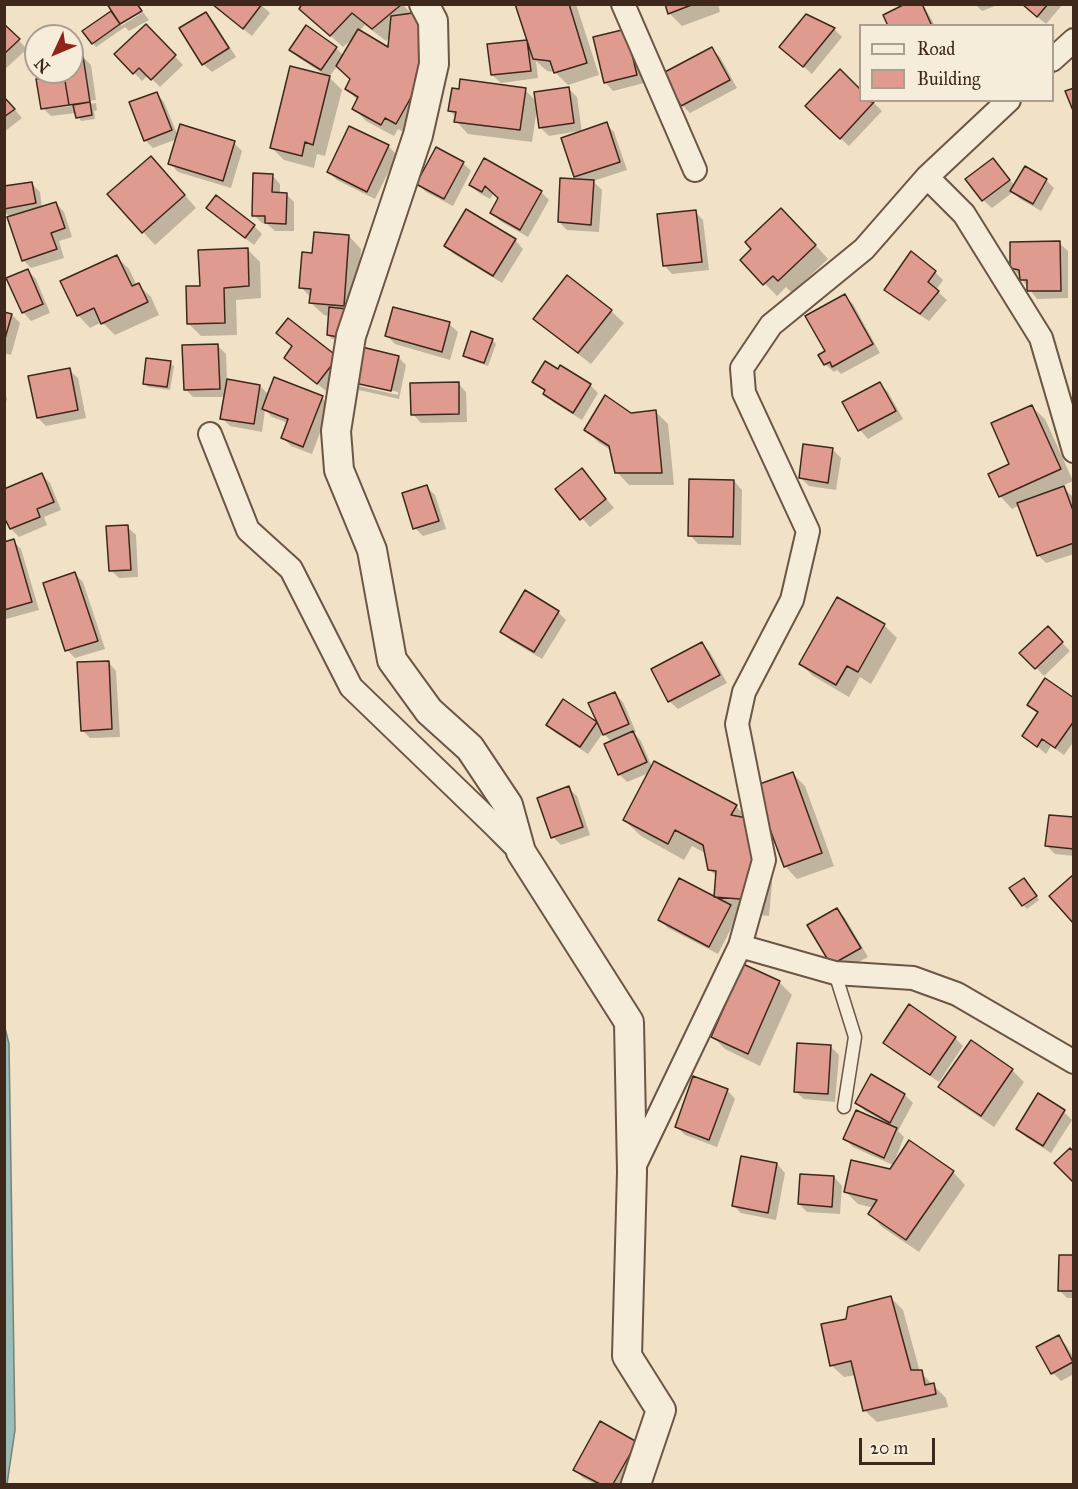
<!DOCTYPE html>
<style>
body{margin:0}
#map{position:relative;width:1078px;height:1489px;overflow:hidden;background:#f1e1c6;font-family:"IM FELL Great Primer",serif}
canvas{display:block}
.frame{position:absolute;inset:0;border:6px solid #3e281b;pointer-events:none}
.legend{position:absolute;left:859px;top:24px;width:195px;height:78px;box-sizing:border-box;background:#f6ecda;border:2px solid #ac9e8e;margin:0;padding:8px 10px;list-style:none;font-size:18px;color:#3e281b}
.legend li{display:flex;align-items:center;gap:12px;height:30px}
.legend b{width:30px;border:2px solid #ac9e8e}
.north{position:absolute;left:24px;top:24px;width:60px;height:60px;box-sizing:border-box;background:#f6ecda;border:2px solid #ac9e8e;border-radius:50%;rotate:226deg;font-size:16px;font-weight:700;line-height:24px;text-align:center;color:#3e281b}
.north::after{content:'';display:block;margin:auto;width:21px;height:27px;background:#8f2418;clip-path:polygon(50% 0,100% 100%,50% 72%,0 100%)}
.scale{position:absolute;left:859px;top:1438px;width:76px;height:27px;box-sizing:border-box;border:3px solid #3e281b;border-top:0;padding-left:8px;font-size:18px;line-height:21px;white-space:nowrap;color:#3e281b;-webkit-text-stroke:4px #f6ecda;paint-order:stroke}
</style>
<div id="map">
<canvas width="1078" height="1489"></canvas>
<div class="frame"></div>
<ul class="legend">
<li><b style="height:8px;background:#f6ecda"></b>Road</li>
<li><b style="height:16px;background:#df9b90"></b>Building</li>
</ul>
<div class="north">N</div>
<div class="scale">20 m</div>
</div>
<script>
const c = document.querySelector('canvas').getContext('2d');
c.lineJoin = 'round';
function paint(path, color) { c.fillStyle = color; c.fill(path, 'evenodd'); }
function stroke(path, color, width, dash) { c.strokeStyle = color; c.lineWidth = width; c.lineCap = dash ? 'butt' : 'round'; c.setLineDash(dash || []); c.stroke(path); }
const water = new Path2D(`
 M5,1028l4,16 6,386 -8,54h-3z`);
const shadow = new Path2D(`
 M109,4h29l3,5 -20,13v4l22,-14 6,8 -20,11 -4,-4 -29,20 -3,-4 17,-30 7,6z
 M212,4h48l10,9 -18,23z
 M304,4h98l23,24 -16,107 -11,-6 -4,7 -28,-15 -12,-13 4,-7 -11,-12 5,-10 -14,-14 -9,12 13,13 -17,66 -8,-2 -3,14 -30,-8 -13,-13 57,-70 -29,-19 -8,-8 45,-2 8,8 11,-19 -12,10 -42,-38zM365,25l21,16 5,-5 -1,14 -31,-19z
 M516,4h60l23,71 -31,10 -13,-13 -8,-1 -11,-10 2,17 -37,5 -9,-8 -3,-30 39,-4z
 M666,4h52l2,8 -38,14 -13,-13z
 M908,4h15l12,22h-46z
 M975,4h25l-18,7z
 M1022,4h41l-17,20z
 M206,14l8,8 22,35 -24,15 -9,-8 -21,-35z
 M806,16l28,13 8,8 -30,37 -31,-27z
 M4,25l23,24 -23,21z
 M146,26l37,39 -23,22 -12,-12 -6,6 -26,-27z
 M634,39l10,44 -31,8 -8,-9z
 M712,49l8,8 17,31 -47,25 -8,-8z
 M83,57l8,8 5,35 -49,6v3l49,-6 1,7 -3,1 1,8 -14,2 -5,-8 -25,3 -8,-8v-36h29v-13z
 M840,71l20,20v9h11l11,11 -33,35 -34,-31z
 M569,89l8,8 5,35 24,-8 8,8 13,38 -34,11 9,9 -3,42 -32,-2 -8,-8 21,-41 -5,-5 4,-45 -30,5 -9,-9 -3,-19 -5,34 -64,-8 -12,-13v-4l-6,-6 75,-21 12,12z
 M156,93l8,9 14,34 56,7 8,8 -11,37 -53,-16 -8,-9 7,-24 -24,9 -8,-8z
 M4,97l18,21 -18,14z
 M350,128l39,19 8,8 -22,44 -38,-19 -9,-8z
 M484,160l57,32 8,8 -21,37 -28,-16 -8,-8 8,-15 -6,-5 -4,6 -11,-6 -9,-8z
 M993,160l22,26 31,-6 8,8 -13,23 -21,-12 -7,-7 -21,16 -9,-8 -16,-20z
 M463,163l8,8 -18,35 -27,-14 -8,-8z
 M163,170l33,38 -41,37 -46,-50z
 M272,175l8,9v10h6l8,8v29h-19l-8,-7 -5,-1 -8,-8z
 M31,183l9,9 2,16 14,-5 8,9 8,25 -13,4 5,17 -33,10 -8,-8 -12,-42 -7,-7v-23z
 M695,212l8,8 6,50 -37,4 -8,-9z
 M216,216l38,10 8,8 -8,11z
 M794,222l34,37 -36,34 -6,-6 -9,9 -35,-36z
 M349,236l12,13 -5,69 -8,22 -16,-1 -4,-4 2,-19 -6,-1 -13,-12v-5l-10,-11 12,-33z
 M515,240l8,9 -21,34 -48,-29 -8,-8z
 M1059,243l9,8v47l-31,1 -25,-32z
 M247,249l13,13 1,36 -25,2 1,35 -36,1 -12,-12 12,-37z
 M116,256l13,13 8,17 1,-1 13,12 8,18 -44,20 -13,-13 -12,6 -12,-13z
 M28,271l8,8 14,34 -19,8 -8,-9z
 M935,272l8,8 -7,10 11,10 -18,21 -35,-23 -8,-8z
 M844,296l9,8 27,49 -39,21 -4,-4 -3,2 -9,-8 2,-12z
 M611,311l13,12 -33,41 -43,-33 -13,-13z
 M4,313l8,2 8,8 -9,32 -7,-2z
 M449,324l9,8 -8,28 -55,-16 -8,-8z
 M278,333l68,34 -20,24 -40,-33 7,-11z
 M492,340l4,4 -8,22 -20,-7 -4,-3z
 M218,346l8,8 1,26 33,6 9,9 53,3 8,8 -18,48 -21,-8 -9,-9 6,-14 -16,-6 -7,-7 -3,22 -32,-6 -8,-8 3,-21h-32l-8,-8z
 M398,357l8,8 -7,34 -40,-9 -8,-8zM359,383l39,9v3l-39,-9z
 M170,363l4,3 -4,24 -22,-3 -4,-4z
 M69,370l9,8 8,40 -40,8 -8,-8z
 M534,382l56,3 8,8 -16,27 -29,-18 -8,-8 1,-2z
 M458,383l8,9 1,30 -46,1 -8,-9z
 M879,383l9,9 15,27 -35,20 -8,-9 -16,-27z
 M4,395l3,3 -3,14z
 M1032,407l13,12 28,62 -11,5 10,10 2,6v52l-28,9 -8,-8 -18,-50 -8,4 -12,-13z
 M656,412l12,12 6,61h-45l-12,-13 -5,-21 -14,-9 -12,-13 44,-15z
 M833,450l8,8 -5,32 -27,-4 -8,-8z
 M42,475l8,8 11,27 -17,7 3,8 -28,12 -8,-8 -7,-16z
 M590,479l24,29 -24,19 -33,-37z
 M734,481l8,9 -1,55 -43,-1 -8,-9z
 M426,487l9,8 11,34 -23,7 -8,-8z
 M127,527l9,8 2,42 -19,1 -8,-8z
 M13,541l8,8 18,61 -33,9 -2,-76z
 M75,574l8,8 22,67 -30,9 -8,-8z
 M837,599l47,26 13,13 -26,46 -11,-7 -11,20 -36,-21 -12,-12z
 M558,612l8,8 -24,39 -32,-19 -8,-8z
 M1048,628l22,23 -26,25 -22,-23z
 M702,644l8,8 17,31 -49,26 -9,-8z
 M108,662l8,9 4,66 -30,1 -8,-8z
 M614,693l9,9 13,30 -2,1 7,8 11,26 84,39 27,30 9,47 -3,33 -30,-3 -21,41 -50,-26 -8,-8 61,-19 -5,-5 1,-19 -8,-8 -4,-16 -13,-7 -8,14 -43,-24 -17,-16 25,-47 -22,9 -8,-8 -7,-32 -9,-9 -15,21 -32,-21 -9,-9 16,-23 37,24z
 M1074,700v41l-10,14 -13,-9 -5,8 -22,-19 15,-21 -10,-10z
 M793,774l12,12 29,80 -37,13 -12,-13z
 M568,788l9,8 13,39 -29,10 -8,-8z
 M1074,819v37l-19,-2 -8,-8z
 M1028,883l11,17 -12,9 -4,-4z
 M837,909l8,9 23,39 -28,15 -8,-8z
 M744,966l35,16 13,13 -32,71 -35,-17 -12,-12z
 M955,1038l8,8 -24,36 -46,-31 -8,-9z
 M831,1047l8,8 -4,47 -31,-3 -9,-8z
 M1012,1070l12,12 -30,45 -41,-28 -13,-12z
 M871,1076l34,19 8,8 -15,28 6,6 -11,28 -40,-18 -8,-8 36,-19 -16,-9 -8,-8z
 M727,1090l8,9 -18,48 -32,-12 -8,-8z
 M1064,1112l8,8 -21,33 -25,-16 -8,-9z
 M777,1164l8,9 -9,47 -35,-7 -8,-8z
 M890,1171l63,1 12,13 -46,67 -37,-25 -12,-13 4,-6 -16,-4 -12,-12z
 M834,1177l8,9 -2,28 -33,-2 -8,-8z
 M1074,1257v41h-7l-8,-8z
 M891,1298l12,12 17,62 26,26 2,9 -71,15 -13,-12 -8,-35 -12,2 -13,-12 16,-45z
 M1058,1337l8,8 8,13v16l-13,7 -8,-8 -15,-25z
 M636,1443l-11,41h-30l-12,-6 -8,-8z`);
const building = new Path2D(`
 M107,4h30l5,7 -22,13z
 M212,4h50l-19,25z
 M302,4h100l-30,25 -20,-16 -22,23 -31,-27z
 M515,4h54l18,59 -33,10 -4,-12 -17,-2z
 M665,4h29l-26,10z
 M905,4h17l10,22h-44l-5,-11z
 M1022,4h26l-11,13z
 M111,11l9,13 -28,20 -10,-13z
 M206,12l23,36 -27,17 -23,-37z
 M413,13l9,15 1,48 -27,48 -11,-6 -4,7 -29,-16 6,-12 -13,-8 5,-10 -14,-13 22,-37 30,18 3,-31z
 M806,14l29,14 -32,39 -24,-20z
 M4,24l16,15 -16,15z
 M146,24l30,31 -25,25 -12,-12 -6,6 -19,-20z
 M306,25l31,22 -16,23 -32,-20z
 M626,29l11,46 -33,8 -11,-46z
 M527,40l4,31 -40,4 -4,-31z
 M712,47l18,33 -49,26 -18,-33z
 M83,56l7,46 -21,3 -5,-30 -21,3 -1,-6h30v-15z
 M290,66l40,10 -17,69 -8,-3 -3,14 -32,-8z
 M840,69l20,20v11l14,2 -34,37 -35,-33z
 M64,75l5,30 -28,4 -5,-30z
 M460,79l66,9 -6,42 -66,-8 2,-10 -8,-1 4,-23 7,1z
 M569,87l5,36 -35,5 -5,-36z
 M1074,88v25l-9,-22z
 M157,92l15,38 -28,11 -15,-39z
 M4,97l11,12 -11,8z
 M90,102l2,13 -16,3 -3,-13z
 M607,122l13,40 -46,15 -13,-39z
 M180,124l55,17 -12,40 -55,-17z
 M349,126l40,19 -22,47 -40,-20z
 M436,147l28,15 -20,37 -28,-15z
 M151,156l34,39 -43,38 -35,-39z
 M484,158l58,33 -22,39 -30,-17 8,-15 -13,-12 -3,6 -13,-7z
 M993,158l17,22 -28,21 -17,-22z
 M1025,166l22,13 -14,25 -23,-13z
 M253,173l20,1 -1,18 15,1 -1,31 -21,-1v-7h-13z
 M560,178l34,2 -3,45 -33,-3z
 M32,182l4,21 -32,6v-23z
 M216,195l39,30 -10,13 -39,-30z
 M56,202l9,26 -14,5 6,16 -35,12 -15,-44z
 M781,208l35,37 -38,36 -5,-5 -10,9 -23,-25 11,-11 -6,-7z
 M466,209l50,30 -23,37 -49,-30z
 M696,210l6,52 -39,4 -6,-52z
 M314,232l35,3 -5,71 -35,-3 2,-14 -12,-1 3,-36 10,1z
 M1060,241l1,50h-34v-11h-7l-1,-10 -9,-2v-26z
 M248,248l1,38 -25,2 1,35 -38,1 -1,-38h14l-2,-36z
 M911,251l25,20 -8,11 11,9 -19,23 -36,-24z
 M117,255l15,31 7,-3 9,19 -47,22 -7,-16 -17,8 -17,-35z
 M28,269l15,35 -21,9 -16,-35z
 M567,275l45,35 -34,43 -45,-34z
 M845,294l28,50 -41,23 -2,-5 -6,3 -6,-10 7,-4 -20,-35z
 M329,307l18,2 -3,29 -17,-3z
 M393,307l57,15 -8,30 -57,-16z
 M4,312l8,2 -8,28z
 M288,318l50,39 -21,27 -33,-26 8,-12 -16,-13z
 M471,331l22,8 -9,24 -21,-7z
 M218,344l2,45 -36,1 -2,-45z
 M358,346l41,10 -8,35 -41,-9z
 M146,358l25,3 -4,26 -24,-3z
 M545,361l13,8 2,-4 31,19 -18,29 -30,-19 2,-4 -13,-8z
 M70,368l8,42 -41,8 -9,-42z
 M274,377l49,19 -20,51 -22,-9 7,-19 -26,-10z
 M227,379l33,6 -6,39 -34,-5z
 M459,382v32l-48,1 -1,-32z
 M880,382l16,29 -38,20 -16,-29z
 M605,395l26,18 25,-3 6,63h-47l-6,-27 -25,-16z
 M1032,405l29,64 -62,28 -11,-23 21,-10 -18,-41z
 M803,444l30,4 -5,35 -29,-5z
 M582,468l24,31 -26,21 -25,-31z
 M42,473l12,29 -17,7 3,8 -30,12 -6,-12v-28z
 M689,479l45,1 -1,57 -45,-1z
 M427,485l12,36 -26,8 -11,-36z
 M1064,486l10,27v30l-37,13 -20,-53z
 M128,525l3,45 -22,1 -3,-45z
 M14,539l18,63 -28,8v-68z
 M75,572l23,69 -33,10 -22,-68z
 M525,590l34,21 -25,41 -34,-20z
 M837,597l48,27 -27,48 -11,-6 -11,19 -37,-21z
 M1048,626l15,16 -28,27 -16,-16z
 M702,642l18,33 -52,27 -17,-33z
 M109,661l3,68 -31,2 -4,-69z
 M1045,678l29,20v23l-19,27 -13,-9 -5,8 -15,-11 16,-24 -11,-7z
 M615,692l14,32 -26,11 -15,-32z
 M563,699l34,23 -17,25 -34,-22z
 M633,731l14,31 -29,13 -14,-31z
 M654,761l83,44 -6,10 16,3 10,47 -4,35 -39,-3 2,-26 -8,-1 -5,-25 -28,-15 -7,14 -45,-24z
 M793,772l29,81 -38,14 -30,-81z
 M569,786l14,41 -32,11 -14,-40z
 M1049,815l25,2v32l-29,-3z
 M1074,874v50l-25,-28z
 M679,878l52,27 -22,42 -51,-27z
 M1024,878l13,18 -15,10 -13,-18z
 M837,908l24,40 -30,17 -24,-40z
 M743,964l37,17 -32,73 -37,-17z
 M909,1004l47,33 -26,38 -47,-32z
 M971,1040l42,29 -32,47 -43,-29z
 M797,1043l34,2 -3,49 -34,-2z
 M871,1074l34,20 -15,29 -35,-20z
 M693,1076l35,13 -19,51 -34,-13z
 M1038,1093l27,17 -22,36 -27,-17z
 M856,1110l41,18 -13,30 -41,-19z
 M909,1140l45,31 -48,69 -38,-26 9,-14 -33,-8 7,-32 39,9z
 M1070,1148l4,4v31l-20,-20z
 M741,1156l36,7 -9,50 -36,-7z
 M800,1174l34,2 -2,31 -34,-3z
 M1059,1255h15v36h-16z
 M891,1296l20,74h11l3,15 9,-2 2,11 -73,17 -12,-50 -21,5 -9,-42 25,-5 2,-12z
 M1059,1335l14,27 -22,12 -15,-27z
 M600,1421l37,21 -24,42h-13l-27,-14z`);
const service = new Path2D(`
 M835,973l20,64 -11,70`);
const minor = new Path2D(`
 M623,4l72,166
 M1052,60l22,-20
 M927,177l37,37 77,124 33,113
 M210,434l38,96 43,39 60,118 142,137 28,28
 M740,946l95,27 78,5 44,16 117,68
 M632,1171l108,-225 24,-86 -27,-136 7,-32 48,-92 16,-69 -64,-138 -2,-25 29,-43 93,-76 63,-72 82,-77`);
const tertiary = new Path2D(`
 M424,4l9,17 1,43 -16,71 -67,201 -15,95 3,39 33,80 20,110 37,51 41,37 38,57 13,47 108,170 3,150 -5,184 34,54 -25,74`);
paint(water, '#9bbdb8');
stroke(water, '#768179', 1.5);
paint(shadow, '#0003');
paint(building, '#df9b90');
stroke(building, '#3e281b', 1.5);
stroke(service, '#6b5646', 15);
stroke(minor, '#6b5646', 26);
stroke(tertiary, '#6b5646', 32);
stroke(service, '#f6ecda', 12);
stroke(minor, '#f6ecda', 22);
stroke(tertiary, '#f6ecda', 28);
</script>
